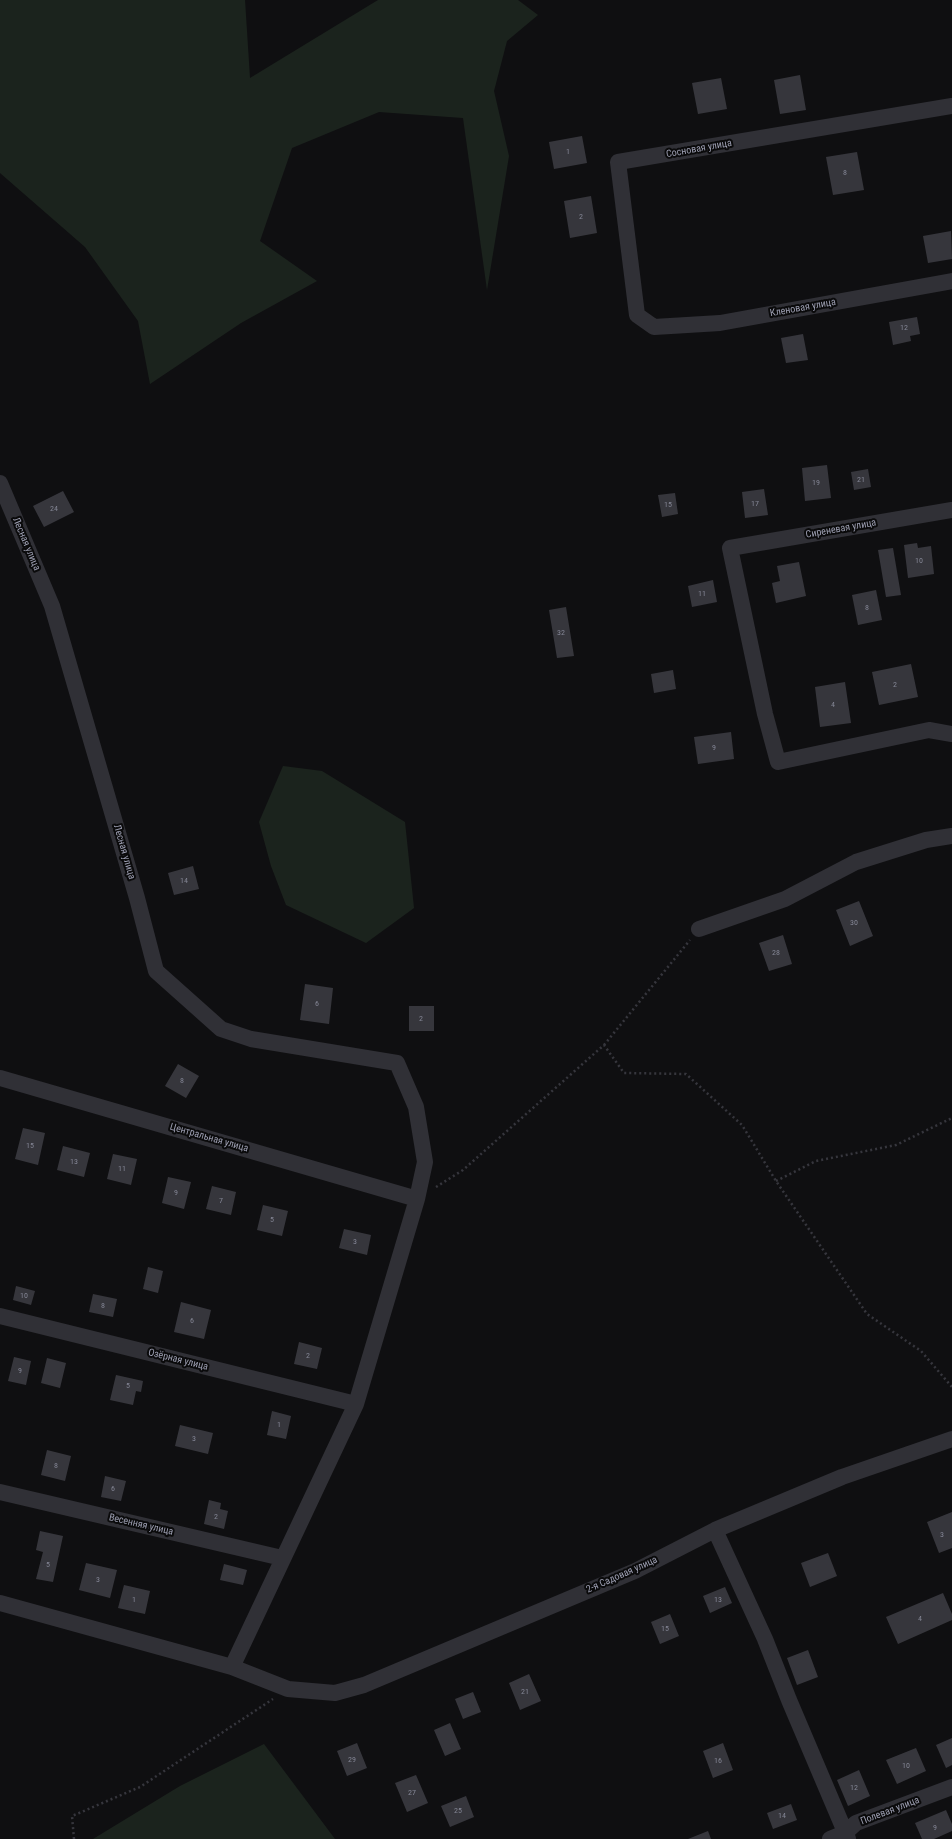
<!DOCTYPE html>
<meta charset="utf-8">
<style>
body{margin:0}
canvas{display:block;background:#0f0f11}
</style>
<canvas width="952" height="1839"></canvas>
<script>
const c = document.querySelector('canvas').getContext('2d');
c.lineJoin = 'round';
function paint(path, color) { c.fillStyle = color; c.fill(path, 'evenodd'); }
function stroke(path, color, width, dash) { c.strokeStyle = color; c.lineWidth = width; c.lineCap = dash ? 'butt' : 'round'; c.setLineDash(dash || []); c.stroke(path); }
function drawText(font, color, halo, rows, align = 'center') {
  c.font = font + ' "Roboto Condensed",sans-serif'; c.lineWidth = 4; c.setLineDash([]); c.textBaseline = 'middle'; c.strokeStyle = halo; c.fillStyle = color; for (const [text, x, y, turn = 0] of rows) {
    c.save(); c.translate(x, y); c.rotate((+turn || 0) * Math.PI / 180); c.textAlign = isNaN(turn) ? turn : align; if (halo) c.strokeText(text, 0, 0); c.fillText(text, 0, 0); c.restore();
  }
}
const green = new Path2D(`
 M0,0h245l5,78 128,-78h140l20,15 -31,26 -13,50 15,65 -22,134 -24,-172 -84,-6 -87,36 -32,93 57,40 -76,42 -91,61 -12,-63 -53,-74 -85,-74z
 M283,766l39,5 83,51 9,86 -48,35 -80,-38 -15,-39 -12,-44z
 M264,1744l71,95h-242l87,-53z`);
const building = new Path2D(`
 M800,75l6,35 -26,4 -6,-34z
 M721,78l6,31 -29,5 -6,-31z
 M582,136l5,27 -33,6 -5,-27z
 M857,152l7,38 -31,5 -7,-38z
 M591,196l6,37 -27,5 -6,-37z
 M951,231l1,28 -24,4 -5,-27z
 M917,317l3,17 -10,2 1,5 -18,4 -4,-23z
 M803,334l5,26 -22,3 -5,-25z
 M827,465l4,33 -26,3 -3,-33z
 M868,469l3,18 -17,3 -3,-18z
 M764,489l4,26 -23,3 -3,-26z
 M63,491l11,21 -30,15 -11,-21z
 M675,493l3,21 -16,3 -4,-22z
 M917,543l1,5 13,-2 3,28 -26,4 -4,-33z
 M893,548l8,47 -15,2 -8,-47z
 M799,562l7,34 -30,7 -4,-20 8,-2 -3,-15z
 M713,580l4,22 -25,5 -4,-21z
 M876,590l6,30 -24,5 -6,-30z
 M566,607l8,49 -17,2 -8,-48z
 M911,664l7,33 -39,8 -7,-33z
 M673,670l3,19 -22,4 -3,-19z
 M845,682l6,41 -31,4 -5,-40z
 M731,732l3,27 -36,5 -4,-27z
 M193,866l6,23 -25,6 -6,-22z
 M859,901l14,35 -23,10 -14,-36z
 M783,935l9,29 -23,7 -10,-28z
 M305,984l28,4 -4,36 -29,-4z
 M409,1006h25v25h-25z
 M178,1064l21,12 -13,22 -21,-12z
 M23,1128l22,5 -7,32 -23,-6z
 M63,1146l27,7 -6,24 -27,-7z
 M113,1154l24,5 -6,26 -24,-6z
 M168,1177l23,5 -7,27 -22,-6z
 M212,1186l24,6 -5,23 -25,-6z
 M263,1205l25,6 -6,25 -25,-6z
 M344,1229l27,6 -4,20 -28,-7z
 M148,1267l15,4 -5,22 -15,-4z
 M16,1286l19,5 -4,14 -18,-5z
 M93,1294l24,5 -4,18 -24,-5z
 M181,1302l30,8 -7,29 -30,-7z
 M299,1342l23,6 -5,21 -23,-5z
 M14,1357l17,4 -5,24 -18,-4z
 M47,1358l19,5 -6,25 -19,-5z
 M116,1375l27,6 -2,11 -5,-1 -3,14 -23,-5z
 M272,1411l19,5 -5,23 -19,-4z
 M180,1425l33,8 -5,21 -33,-8z
 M47,1450l24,6 -6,25 -24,-6z
 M105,1476l21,5 -5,20 -20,-4z
 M209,1500l12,3 -1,6 8,2 -4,18 -20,-5z
 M952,1512v36l-13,5 -12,-31z
 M40,1531l23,5 -10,46 -17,-3 7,-27 -7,-2z
 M828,1553l9,23 -27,11 -9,-24z
 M86,1563l31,7 -7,28 -31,-8z
 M224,1564l23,6 -4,15 -23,-5z
 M124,1585l26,6 -5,23 -27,-6z
 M725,1587l7,16 -22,10 -7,-17z
 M943,1593l9,21v6l-54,24 -12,-27z
 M670,1614l9,22 -19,8 -9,-22z
 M808,1650l10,27 -21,8 -10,-27z
 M529,1674l12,27 -21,9 -11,-27z
 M473,1692l8,20 -18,7 -8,-20z
 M450,1723l11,26 -16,7 -11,-26z
 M952,1738v27l-6,3 -10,-23z
 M357,1743l10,25 -20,8 -10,-25z
 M723,1743l10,27 -20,8 -10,-27z
 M916,1748l10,23 -29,13 -11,-24z
 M859,1770l11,26 -22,10 -11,-26z
 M416,1775l12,28 -21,9 -12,-29z
 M466,1796l8,21 -24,10 -9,-21z
 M791,1804l6,16 -24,9 -6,-16z
 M946,1810l6,14v7l-18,8h-12l-7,-16z
 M708,1831l3,8h-23z`);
const path = new Path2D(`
 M604,1045l86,-105
 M776,1181l40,-20 80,-16 56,-27
 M436,1187l27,-17 141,-125 20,28 62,1 56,51 34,56 91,133 54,37 31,36
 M74,1839l-2,-23 68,-29 133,-88`);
const street = new Path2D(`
 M952,106l-334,56 19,153 17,12 66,-4 232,-42
 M0,483l52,123 85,292 19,73 65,58 30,10 146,24 19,44 9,55 -8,37 -61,205 -124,263
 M952,510l-222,38 35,166 13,48 151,-32 23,4
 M699,929l86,-30 71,-37 70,-22 26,-4
 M0,1078l417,121
 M0,1316l356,88
 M0,1492l282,66
 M715,1530l50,109 24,61 59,139
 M0,1603l232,64 56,22 47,4 29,-8 271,-114 80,-41 127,-53 110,-38
 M830,1839l15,-6 11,-10 96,-36`);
const numberNames = [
 ["1",568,152],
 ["8",845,173],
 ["2",581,217],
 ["12",904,328],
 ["21",861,480],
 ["19",816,483],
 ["17",755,504],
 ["15",668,505],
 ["24",54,509],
 ["10",919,561],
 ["11",702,594],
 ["8",867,608],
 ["32",561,633],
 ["2",895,685],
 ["4",833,705],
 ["9",714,748],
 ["14",184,881],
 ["30",854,923],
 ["28",776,953],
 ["6",317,1004],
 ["2",421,1019],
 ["8",182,1081],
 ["15",30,1146],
 ["13",74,1162],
 ["11",122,1169],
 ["9",176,1193],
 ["7",221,1201],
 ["5",272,1220],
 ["3",355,1242],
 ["10",24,1296],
 ["8",103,1306],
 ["6",192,1321],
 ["2",308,1356],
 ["9",20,1371],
 ["5",128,1386],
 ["1",279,1425],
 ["3",194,1439],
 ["8",56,1466],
 ["6",113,1489],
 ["2",216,1517],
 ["3",942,1535],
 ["5",48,1565],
 ["3",98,1580],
 ["1",134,1600],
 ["13",718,1600],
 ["4",920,1619],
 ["15",665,1629],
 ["21",525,1692],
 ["29",352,1760],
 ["16",718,1761],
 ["10",906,1766],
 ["12",854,1788],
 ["27",412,1793],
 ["25",458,1811],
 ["14",782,1816],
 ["9",935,1828]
];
const streetNames = [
 ["Сосновая улица",699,149,-10],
 ["Кленовая улица",803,308,-10],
 ["Сиреневая улица",841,529,-10],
 ["Лесная улица",26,544,67],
 ["Лесная улица",124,852,74],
 ["Центральная улица",209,1138,16],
 ["Озёрная улица",178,1360,14],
 ["Весенняя улица",141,1525,13],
 ["2-я Садовая улица",622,1575,-24],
 ["Полевая улица",890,1811,-21]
];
paint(green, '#1b231d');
paint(building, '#36363c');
stroke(path, '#36363d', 2.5, [2, 3]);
stroke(street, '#303036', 16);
drawText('8px', '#848695', null, numberNames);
drawText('10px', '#9ea0b3', '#0a0a0b', streetNames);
</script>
